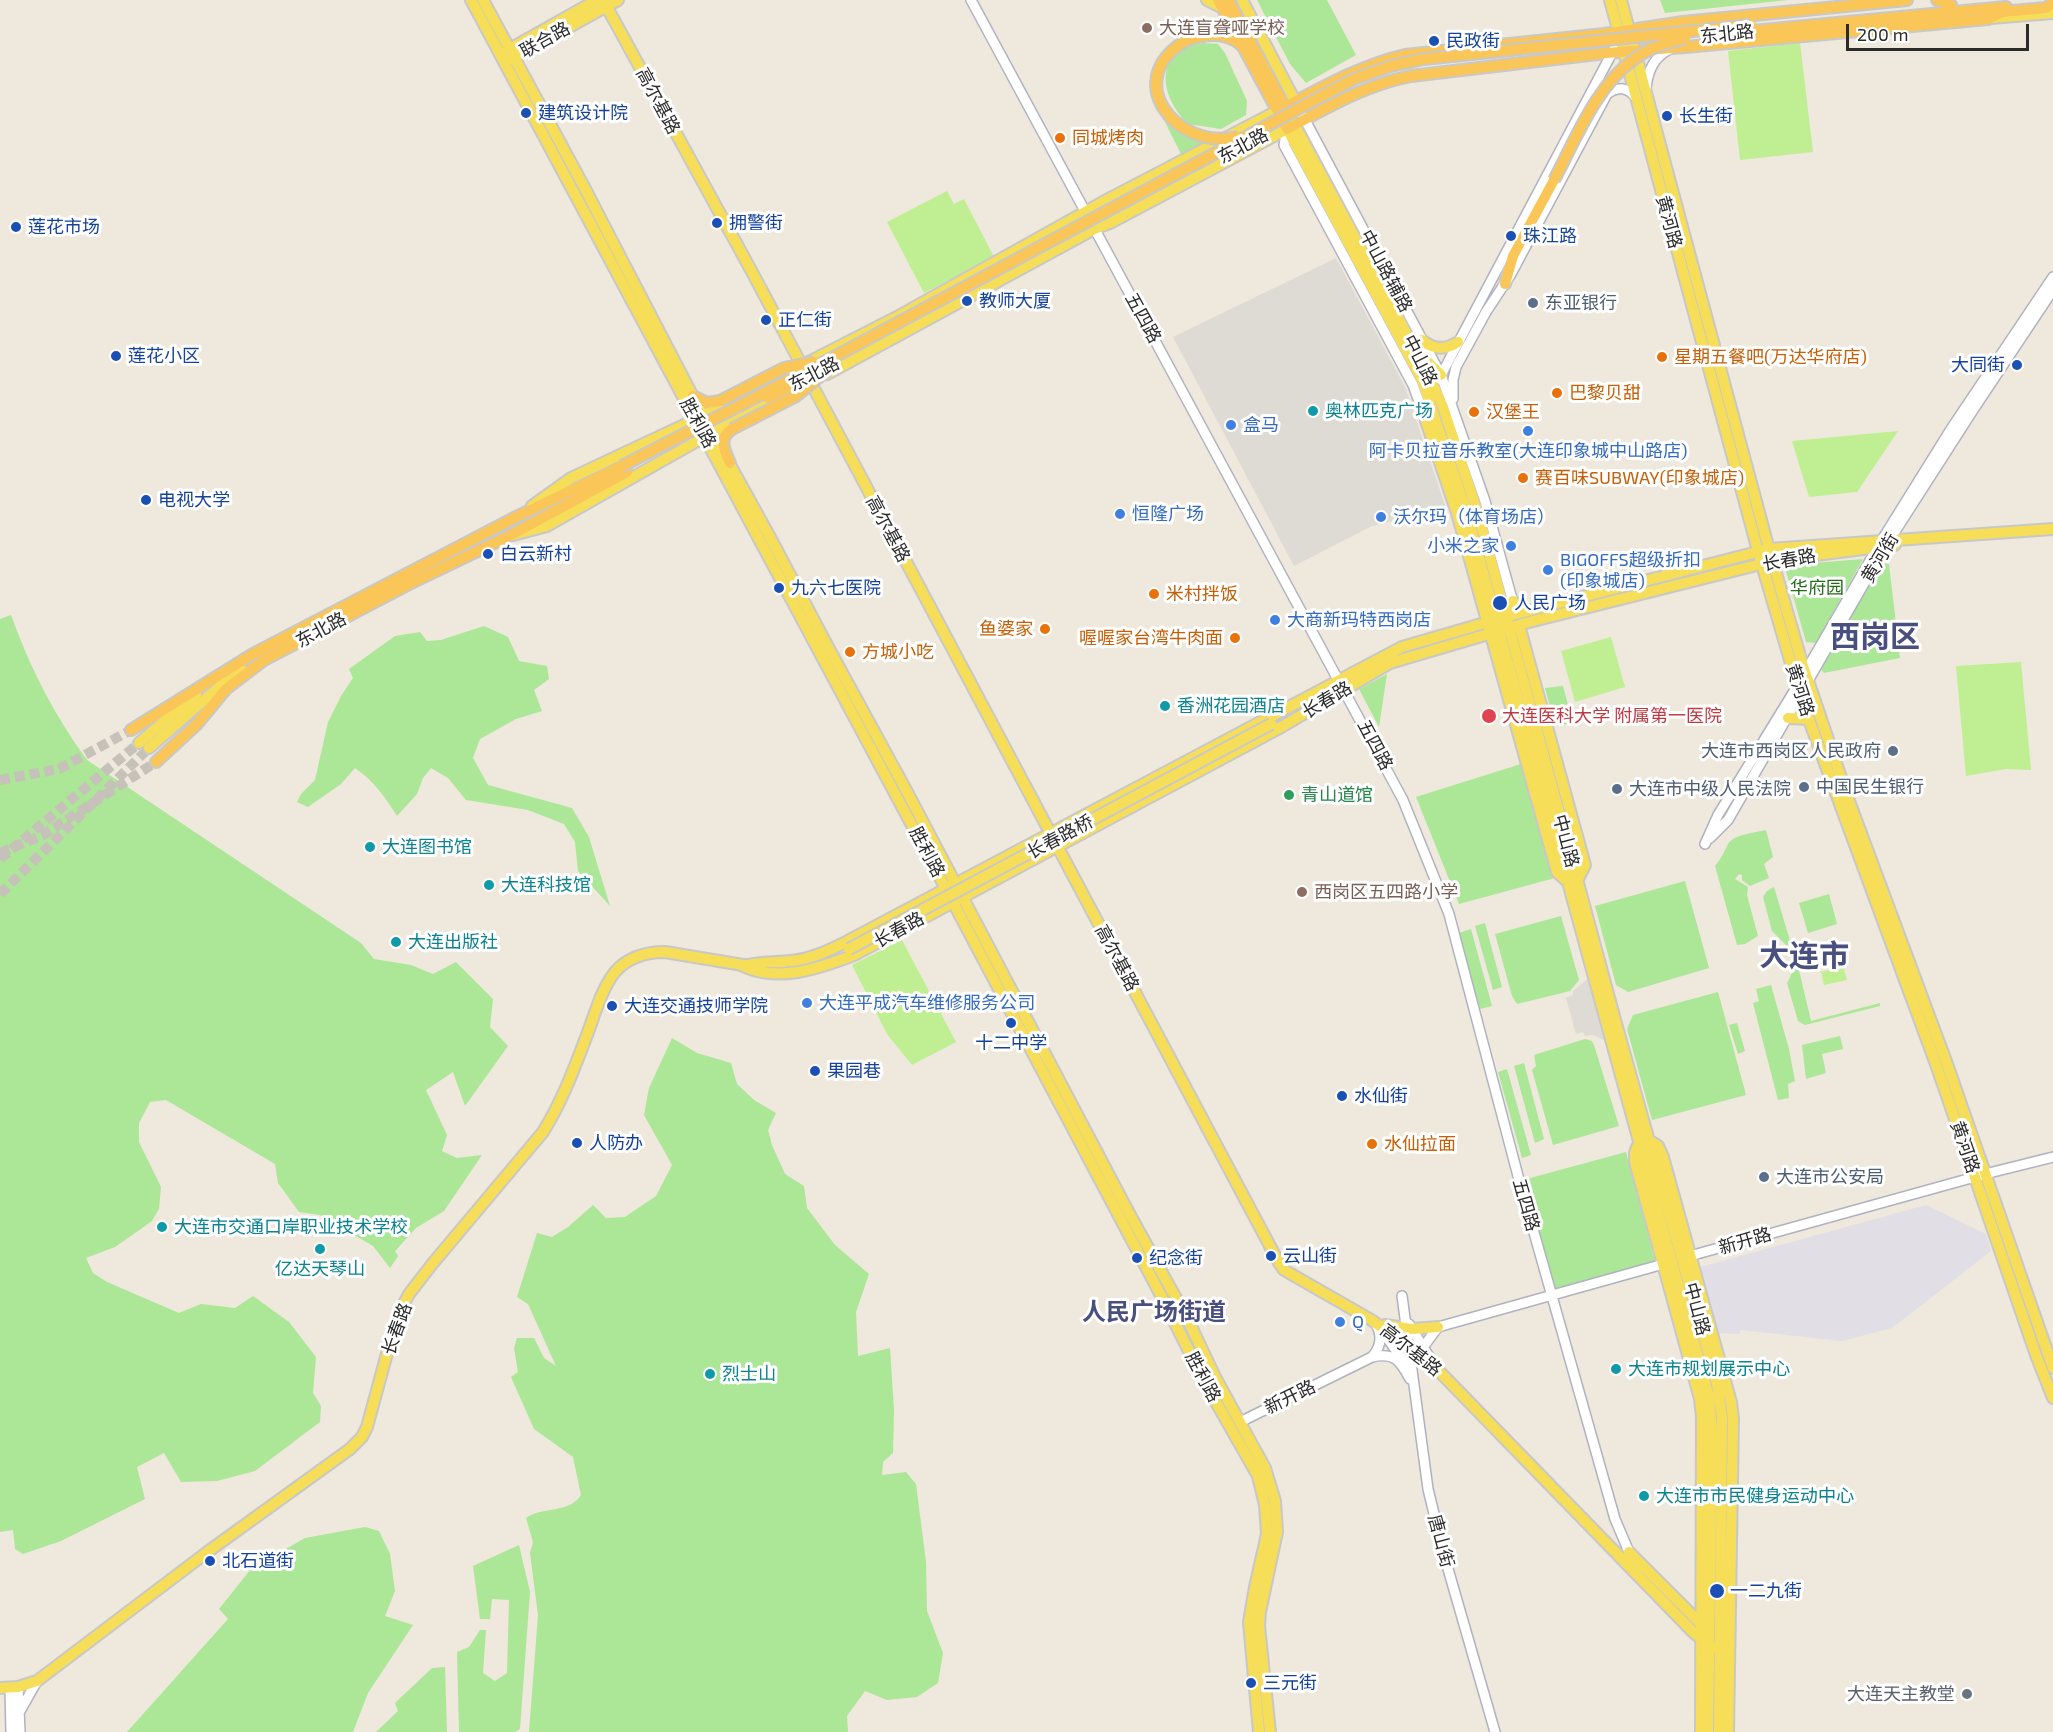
<!DOCTYPE html>
<meta charset="utf-8">
<style>
body{margin:0}
#map{position:relative;width:2053px;height:1732px;overflow:hidden;background:#eee8dd;font-family:"Exo 2",sans-serif}
canvas{display:block}
.scale{position:absolute;left:1846px;top:24px;width:183px;height:27px;box-sizing:border-box;border:3px solid #2b2b2b;border-top:0;padding-left:8px;font-size:18px;line-height:21px;white-space:nowrap;color:#2b2b2b;-webkit-text-stroke:4px #fff;paint-order:stroke}
</style>
<div id="map">
<canvas width="2053" height="1732"></canvas>
<div class="scale">200 m</div>
</div>
<script>
const c = document.querySelector('canvas').getContext('2d');
c.lineJoin = 'round';
function paint(path, color) { c.fillStyle = color; c.fill(path, 'evenodd'); }
function stroke(path, color, width, dash) { c.strokeStyle = color; c.lineWidth = width; c.lineCap = dash ? 'butt' : 'round'; c.setLineDash(dash || []); c.stroke(path); }
function drawText(font, color, halo, rows, align = 'center') {
  c.font = font + ' "Exo 2","Noto Sans SC",sans-serif'; c.lineWidth = 6; c.setLineDash([]); c.textBaseline = 'middle'; c.strokeStyle = halo; c.fillStyle = color; for (const [text, x, y, turn = 0] of rows) {
    c.save(); c.translate(x, y); c.rotate((+turn || 0) * Math.PI / 180); c.textAlign = isNaN(turn) ? turn : align; if (halo) c.strokeText(text, 0, 0); c.fillText(text, 0, 0); c.restore();
  }
}
const industrial = new Path2D(`
 M1926,1205l60,29 5,17 -99,77 -50,13 -101,-11 -2,4 -25,-1 -17,-65z`);
const green = new Path2D(`
 M1257,0h70l29,55 -50,28 -16,-19z
 M1660,0h128l-123,13z
 M1204,43l14,1 7,9 22,48 -1,14 -25,14 -33,-5c-21,-21 -36,-57 -3,-77 5,-2 13,-3 19,-4z
 M1164,120l13,11 24,11 2,3 -22,9z
 M1863,559l-47,84 -10,-1 -20,-71 3,-6z
 M1881,563l8,1 11,94 -76,15 -3,-4z
 M11,615c19,53 43,100 76,145l274,183 13,16 37,6 22,9 23,-12 37,37 -3,28 18,19 -43,60 -12,-34 -27,18 21,45 -5,16 15,7 25,-3 -38,56 -28,17 -21,23 3,5 -8,12 -17,-22 -53,-31 -21,-3 -21,-29 -3,-19 -109,-64 -16,2 -11,21v19l22,45 -2,22 -7,12 -37,26 -29,11 7,15 14,9 72,31 22,-9 34,4 18,-12 36,26 27,35 -3,36 8,13 -1,16 -65,49 -38,10 -36,1 -17,-29 -27,14 8,32 -84,42 -38,13 -8,-5 -2,-19 -13,2v-913z
 M484,626l24,11 11,24 28,5 2,13 -15,11 8,21 -26,8 -36,20 -7,19 15,27 84,23 17,29 21,69 -32,-35 -3,-29 -11,-18 -36,-14 -62,-10 -18,-22 -17,-10 -8,10 -6,16 -20,22c-12,-19 -23,-35 -42,-48l-14,16 -33,23 -11,-5 4,-8 14,-14 13,-58 13,-26 12,-18 -4,-9 46,-33 25,-4 7,9 14,-1z
 M1387,674l-8,53 -20,-38z
 M1563,686l10,37 -18,3 -10,-38z
 M1521,764l34,114 -96,26 -43,-107z
 M1766,830l7,27 -9,7 5,14 -19,8 -8,-6v-5l-3,-1 -4,5 13,8 -1,8 11,41 -13,8 -8,1 -22,-79c6,-7 9,-14 13,-22 6,-10 27,-11 38,-14z
 M1685,881l24,87 -81,24 -12,-7 -21,-79z
 M1774,887l17,57 -4,2 -15,-15 -9,-34 4,-6z
 M1829,894l8,30 -29,9 -9,-30z
 M1561,916l18,64 -9,11 -53,13 -5,-8 -17,-62z
 M1485,923l17,64 -9,3 -18,-64z
 M1471,929l21,77 -12,3 -21,-76z
 M1793,965l5,1 13,55 69,-18v3l-75,19 -7,-4 -11,-38 5,-10z
 M1771,985l18,64 6,32 -7,3 1,14 -11,2 -25,-97 6,-2 -3,-12z
 M1718,992l28,103 -94,25 -25,-91 6,-14z
 M1737,1023l8,28 -7,3 -9,-29z
 M1840,1036l3,13 -21,5 4,19 -20,6 -4,-34z
 M672,1038l25,15 34,10 6,21 17,16 22,13 -8,17 4,15 13,29 19,12 3,22 28,37 34,29 -13,38 2,44 32,-8 4,62 -1,43 -10,9 -1,13 24,-3 10,12 10,78 1,49 16,42 -5,30 -21,14 -30,3 -22,-9 -18,25 1,16h-319l9,-117 -8,-62 3,-11 -7,-24c17,-12 43,-4 55,-23l-8,-38 -39,-28 -23,-52 7,-5 -4,-24 3,-10h17l10,20 12,8 -28,-62 -11,-7 20,-64 15,4 16,-10 25,-22 13,13 19,-1 31,-21 16,-31 -28,-50 5,-27z
 M1585,1039l7,2 2,4 25,81 -66,19 -21,-75 4,-4 -2,-11z
 M1524,1063l20,76 -9,4 -21,-77z
 M1507,1069l24,86 -9,3 -24,-86z
 M1626,1152l29,110 -102,28 -30,-110z
 M365,1527l14,4 11,23 5,37 -10,25 28,9 -45,68 -15,39h-226l101,-113 -9,-10 32,-40 54,-31z
 M519,1545l11,47 -10,137 -5,3h-56l-2,-80 12,-5 11,-17h6l-3,43 12,8 12,-8 2,-73 -17,-1 -2,20h-10l-7,-53z
 M445,1667l2,65h-71l22,-21 -3,-8 37,-35z`);
const pitch = new Path2D(`
 M1800,43l13,109 -73,8 -12,-109z
 M947,191l7,13 10,-5 30,58 -70,36 -37,-71z
 M1898,431l-41,61 -48,5 -17,-56z
 M1611,637l14,50 -50,15 -14,-51z
 M2021,662l10,108 -25,-1 -40,7 -10,-110z
 M902,940l54,102 -44,23 -25,-31 -35,-69z
 M1843,966l4,14 -23,5 -3,-13z`);
const plaza = new Path2D(`
 M1336,258l69,129 41,121 -74,18 -78,40 -121,-229z
 M1594,974l18,69 -20,-8 -7,1 -2,-4 -7,2 -10,-36 7,-3v-4z`);
const primaryTunnel = new Path2D(`
 M0,859l139,-116
 M0,894l149,-146`);
const trunkTunnel = new Path2D(`
 M0,780l59,-11 72,-39
 M0,853l43,-18 113,-73`);
const secondary = new Path2D(`
 M971,0l432,800 46,114 69,262 97,343 14,33
 M1646,88c2,-18 8,-31 24,-39
 M1296,103l145,272 44,126 29,105
 M1287,129l-3,16 129,240 13,36
 M1439,379l183,-345
 M1453,399v-19l3,-13 30,-55 25,-38 96,-180c11,-8 21,-7 29,4
 M1710,838l18,-18 157,-273 88,-137 80,-120
 M1705,844l13,-29 75,-122 89,-153 71,-114 100,-149
 M1686,1257l307,-85 60,-15
 M1402,1296l26,193 16,66 51,177
 M1409,1324l24,39
 M1438,1327l229,-64
 M1383,1332l21,30
 M1421,1350l17,-23
 M1372,1357c8,-9 11,-19 5,-31
 M1240,1422l132,-65c22,-5 28,3 38,22
 M18,1687l2,45
 M10,1688l1,44
 M20,1711l17,-30`);
const primary = new Path2D(`
 M471,0l475,889 219,414 39,78 54,95 7,29 2,29 -12,53 -6,35 10,110
 M483,0l100,185 120,231 69,125 56,106 78,143 224,425 58,105 26,55 51,93 10,33 2,31 -17,80 -1,14 11,106
 M603,0l149,272 527,991 5,7 89,51 62,46 258,265 16,14 20,5
 M1207,0l16,8
 M1242,0l53,101
 M1610,0l148,551 44,150 135,366 99,288 17,43
 M1621,0l146,542 35,121 47,138 98,263 106,304
 M1991,18l62,-5
 M506,51l91,-51
 M509,60l109,-60
 M1422,340c11,10 24,10 36,2
 M1423,357l18,18
 M827,374l267,-145 16,-6 177,-94 135,251 44,130 243,887 3,32 -4,303
 M1426,421l31,92 100,359 12,11
 M532,506l39,-28 132,-62 192,-98 206,-115 184,-96 141,263 17,37 37,113 134,496 103,368 5,33 -3,315
 M513,535l34,-9 166,-94 92,-47
 M1506,617l7,-16
 M1519,625l66,240 -8,16
 M1788,718l21,1
 M139,743l57,-49
 M149,748l77,-67 18,-10
 M743,966c16,-5 32,-3 48,-5 20,-2 37,-10 55,-19l556,-295 114,-33 253,-65 284,-20
 M743,966c35,17 77,2 111,-11l429,-229 107,-63 139,-41 232,-58 31,-6 103,-13
 M1650,1141l8,5 5,11 68,245 2,17 -5,313
 M1637,1147l-2,6v9l65,237 2,18 -1,315
 M1385,1325l27,4 26,-2
 M1629,1552l74,74
 M0,1688l18,-1 19,-6 169,-128 144,-104 12,-12 5,-10 25,-92 7,-22 10,-19 24,-31 110,-131c18,-29 30,-60 42,-92 9,-22 15,-49 30,-68 13,-15 31,-20 50,-20l84,14`);
const trunk = new Path2D(`
 M1218,0l69,129c41,-22 78,-44 124,-53l195,-23 79,-6 303,-28 14,-7 44,-4 7,-5
 M1228,0l57,107c40,-21 77,-42 120,-52l199,-21 79,-12 224,-22
 M1937,0l14,5
 M1752,31l254,-24
 M1187,40c18,-6 39,-9 54,5
 M1505,284l8,-28 41,-76
 M693,396l14,7 13,-2
 M730,463c-6,-13 -12,-25 2,-34
 M131,730l122,-76 265,-138 104,-50
 M156,762l41,-38 29,-35 38,-29 145,-76 100,-48 118,-64`);
const primaryBridge = new Path2D(`
 M849,949l422,-225`);
const trunkBridge = new Path2D(`
 M1187,40c-67,38 -13,111 51,97
 M1554,180c21,-39 42,-94 79,-120 15,-12 34,-17 52,-22
 M768,398l45,-23
 M720,401l64,-33 30,-6
 M732,429l64,-33 39,-32
 M622,466l210,-108 522,-279 37,-13 33,-7 327,-34`);
const markers = [
 [1147,28,6,"#8d6e63"],
 [1434,41,6,"#1a4fb4"],
 [526,113,6,"#1a4fb4"],
 [1667,116,6,"#1a4fb4"],
 [1060,138,6,"#e8710a"],
 [717,223,6,"#1a4fb4"],
 [16,227,6,"#1a4fb4"],
 [1511,236,6,"#1a4fb4"],
 [967,301,6,"#1a4fb4"],
 [1533,303,6,"#5c6f8a"],
 [766,320,6,"#1a4fb4"],
 [116,356,6,"#1a4fb4"],
 [1662,357,6,"#e8710a"],
 [2017,365,6,"#1a4fb4"],
 [1557,393,6,"#e8710a"],
 [1313,411,6,"#0f9aa8"],
 [1474,412,6,"#e8710a"],
 [1231,425,6,"#3f7fe0"],
 [1528,431,6,"#3f7fe0"],
 [1523,478,6,"#e8710a"],
 [146,500,6,"#1a4fb4"],
 [1120,514,6,"#3f7fe0"],
 [1381,517,6,"#3f7fe0"],
 [1511,546,6,"#3f7fe0"],
 [488,554,6,"#1a4fb4"],
 [1548,570,6,"#3f7fe0"],
 [779,588,6,"#1a4fb4"],
 [1154,594,6,"#e8710a"],
 [1500,603,8,"#1a4fb4"],
 [1275,620,6,"#3f7fe0"],
 [1045,629,6,"#e8710a"],
 [1235,638,6,"#e8710a"],
 [850,652,6,"#e8710a"],
 [1165,706,6,"#0f9aa8"],
 [1489,716,8,"#e0444e"],
 [1893,751,6,"#5c6f8a"],
 [1804,787,6,"#5c6f8a"],
 [1617,789,6,"#5c6f8a"],
 [1289,795,6,"#2e9e5b"],
 [370,847,6,"#0f9aa8"],
 [489,885,6,"#0f9aa8"],
 [1302,892,6,"#8d6e63"],
 [396,942,6,"#0f9aa8"],
 [807,1003,6,"#3f7fe0"],
 [612,1006,6,"#1a4fb4"],
 [1011,1023,6,"#1a4fb4"],
 [815,1071,6,"#1a4fb4"],
 [1342,1096,6,"#1a4fb4"],
 [577,1143,6,"#1a4fb4"],
 [1372,1144,6,"#e8710a"],
 [1764,1177,6,"#5c6f8a"],
 [162,1227,6,"#0f9aa8"],
 [320,1249,6,"#0f9aa8"],
 [1271,1256,6,"#1a4fb4"],
 [1137,1258,6,"#1a4fb4"],
 [1340,1322,6,"#3f7fe0"],
 [1616,1369,6,"#0f9aa8"],
 [710,1374,6,"#0f9aa8"],
 [1644,1496,6,"#0f9aa8"],
 [210,1561,6,"#1a4fb4"],
 [1717,1591,8,"#1a4fb4"],
 [1251,1683,6,"#1a4fb4"],
 [1967,1694,6,"#6b7280"]
];
const educationNames = [
 ["大连盲聋哑学校",1159,28],
 ["西岗区五四路小学",1314,892]
];
const streetNames = [
 ["东北路",1727,34,-6],
 ["联合路",545,40,-29],
 ["高尔基路",658,101,62],
 ["东北路",1243,146,-28],
 ["黄河路",1669,222,75],
 ["中山路辅路",1386,271,62],
 ["五四路",1143,318,61],
 ["中山路",1420,360,63],
 ["东北路",814,374,-27],
 ["胜利路",698,423,61],
 ["高尔基路",888,529,62],
 ["黄河街",1880,558,-59],
 ["长春路",1789,560,-10],
 ["东北路",321,630,-28],
 ["黄河路",1800,690,72],
 ["长春路",1327,700,-31],
 ["五四路",1375,745,62],
 ["长春路桥",1060,837,-28],
 ["中山路",1566,841,75],
 ["胜利路",927,852,62],
 ["长春路",899,930,-29],
 ["高尔基路",1117,958,62],
 ["黄河路",1965,1147,71],
 ["五四路",1526,1205,74],
 ["新开路",1745,1241,-16],
 ["中山路",1697,1309,75],
 ["长春路",397,1329,-70],
 ["高尔基路",1411,1350,38],
 ["胜利路",1203,1377,62],
 ["新开路",1290,1397,-26],
 ["唐山街",1441,1541,75]
];
const transitNames = [
 ["民政街",1446,41],
 ["建筑设计院",538,113],
 ["长生街",1679,116],
 ["拥警街",729,223],
 ["莲花市场",28,227],
 ["珠江路",1523,236],
 ["教师大厦",979,301],
 ["正仁街",778,320],
 ["莲花小区",128,356],
 ["大同街",2005,365,"right"],
 ["电视大学",158,500],
 ["白云新村",500,554],
 ["九六七医院",791,588],
 ["人民广场",1514,603],
 ["大连交通技师学院",624,1006],
 ["十二中学",1011,1043,"center"],
 ["果园巷",827,1071],
 ["水仙街",1354,1096],
 ["人防办",589,1143],
 ["云山街",1283,1256],
 ["纪念街",1149,1258],
 ["北石道街",222,1561],
 ["一二九街",1730,1591],
 ["三元街",1263,1683]
];
const foodNames = [
 ["同城烤肉",1072,138],
 ["星期五餐吧(万达华府店)",1674,357],
 ["巴黎贝甜",1569,393],
 ["汉堡王",1486,412],
 ["赛百味SUBWAY(印象城店)",1535,478],
 ["米村拌饭",1166,594],
 ["鱼婆家",1033,629,"right"],
 ["喔喔家台湾牛肉面",1223,638,"right"],
 ["方城小吃",862,652],
 ["水仙拉面",1384,1144]
];
const serviceNames = [
 ["东亚银行",1545,303],
 ["大连市西岗区人民政府",1881,751,"right"],
 ["中国民生银行",1816,787],
 ["大连市中级人民法院",1629,789],
 ["大连市公安局",1776,1177]
];
const cultureNames = [
 ["奥林匹克广场",1325,411],
 ["香洲花园酒店",1177,706],
 ["大连图书馆",382,847],
 ["大连科技馆",501,885],
 ["大连出版社",408,942],
 ["大连市交通口岸职业技术学校",174,1227],
 ["亿达天琴山",320,1269,"center"],
 ["大连市规划展示中心",1628,1369],
 ["烈士山",722,1374],
 ["大连市市民健身运动中心",1656,1496]
];
const shopNames = [
 ["盒马",1243,425],
 ["阿卡贝拉音乐教室(大连印象城中山路店)",1528,451,"center"],
 ["恒隆广场",1132,514],
 ["沃尔玛（体育场店）",1393,517],
 ["小米之家",1499,546,"right"],
 ["BIGOFFS超级折扣",1560,560],
 ["(印象城店)",1560,581],
 ["大商新玛特西岗店",1287,620],
 ["大连平成汽车维修服务公司",819,1003],
 ["Q",1352,1322]
];
const parkNames = [
 ["华府园",1817,588]
];
const healthNames = [
 ["大连医科大学 附属第一医院",1502,716]
];
const leisureNames = [
 ["青山道馆",1301,795]
];
const worshipNames = [
 ["大连天主教堂",1955,1694]
];
const districtNames = [
 ["人民广场街道",1154,1312]
];
const townNames = [
 ["西岗区",1875,637],
 ["大连市",1804,956]
];
paint(industrial, '#e1dee6');
paint(green, '#ace697');
paint(pitch, '#c0ee93');
paint(plaza, '#dedbd4');
stroke(primaryTunnel, '#c7c2b9', 10, [10, 5]);
stroke(trunkTunnel, '#c7c2b9', 10, [10, 5]);
stroke(secondary, '#b1b2c0', 12);
stroke(primary, '#c8c8c8', 14);
stroke(trunk, '#c8c8c8', 14);
stroke(secondary, '#fff', 9);
stroke(primary, '#f7de59', 10);
stroke(trunk, '#fbc658', 10);
stroke(primaryBridge, '#c8c8c8', 14, []);
stroke(trunkBridge, '#c8c8c8', 14, []);
stroke(primaryBridge, '#f7de59', 10);
stroke(trunkBridge, '#fbc658', 10);
for (const [x, y, r, color] of markers) { const dot = new Path2D(); dot.arc(x, y, r, 0, 2 * Math.PI); c.fillStyle = color; c.fill(dot); stroke(dot, '#fff', 2); }
drawText('18px', '#785e54', '#fff', educationNames, 'left');
drawText('18px', '#2b2b2b', '#fff', streetNames);
drawText('18px', '#164399', '#fff', transitNames, 'left');
drawText('18px', '#c56008', '#fff', foodNames, 'left');
drawText('18px', '#4e5e75', '#fff', serviceNames, 'left');
drawText('18px', '#0d838f', '#fff', cultureNames, 'left');
drawText('18px', '#366cbe', '#fff', shopNames, 'left');
drawText('18px', '#226d17', '#fff', parkNames);
drawText('18px', '#be3a42', '#fff', healthNames, 'left');
drawText('18px', '#27864d', '#fff', leisureNames, 'left');
drawText('18px', '#5b616d', '#fff', worshipNames, 'right');
drawText('bold 24px', '#494f7f', '#fff', districtNames);
drawText('bold 30px', '#494f7f', '#fff', townNames);
</script>
